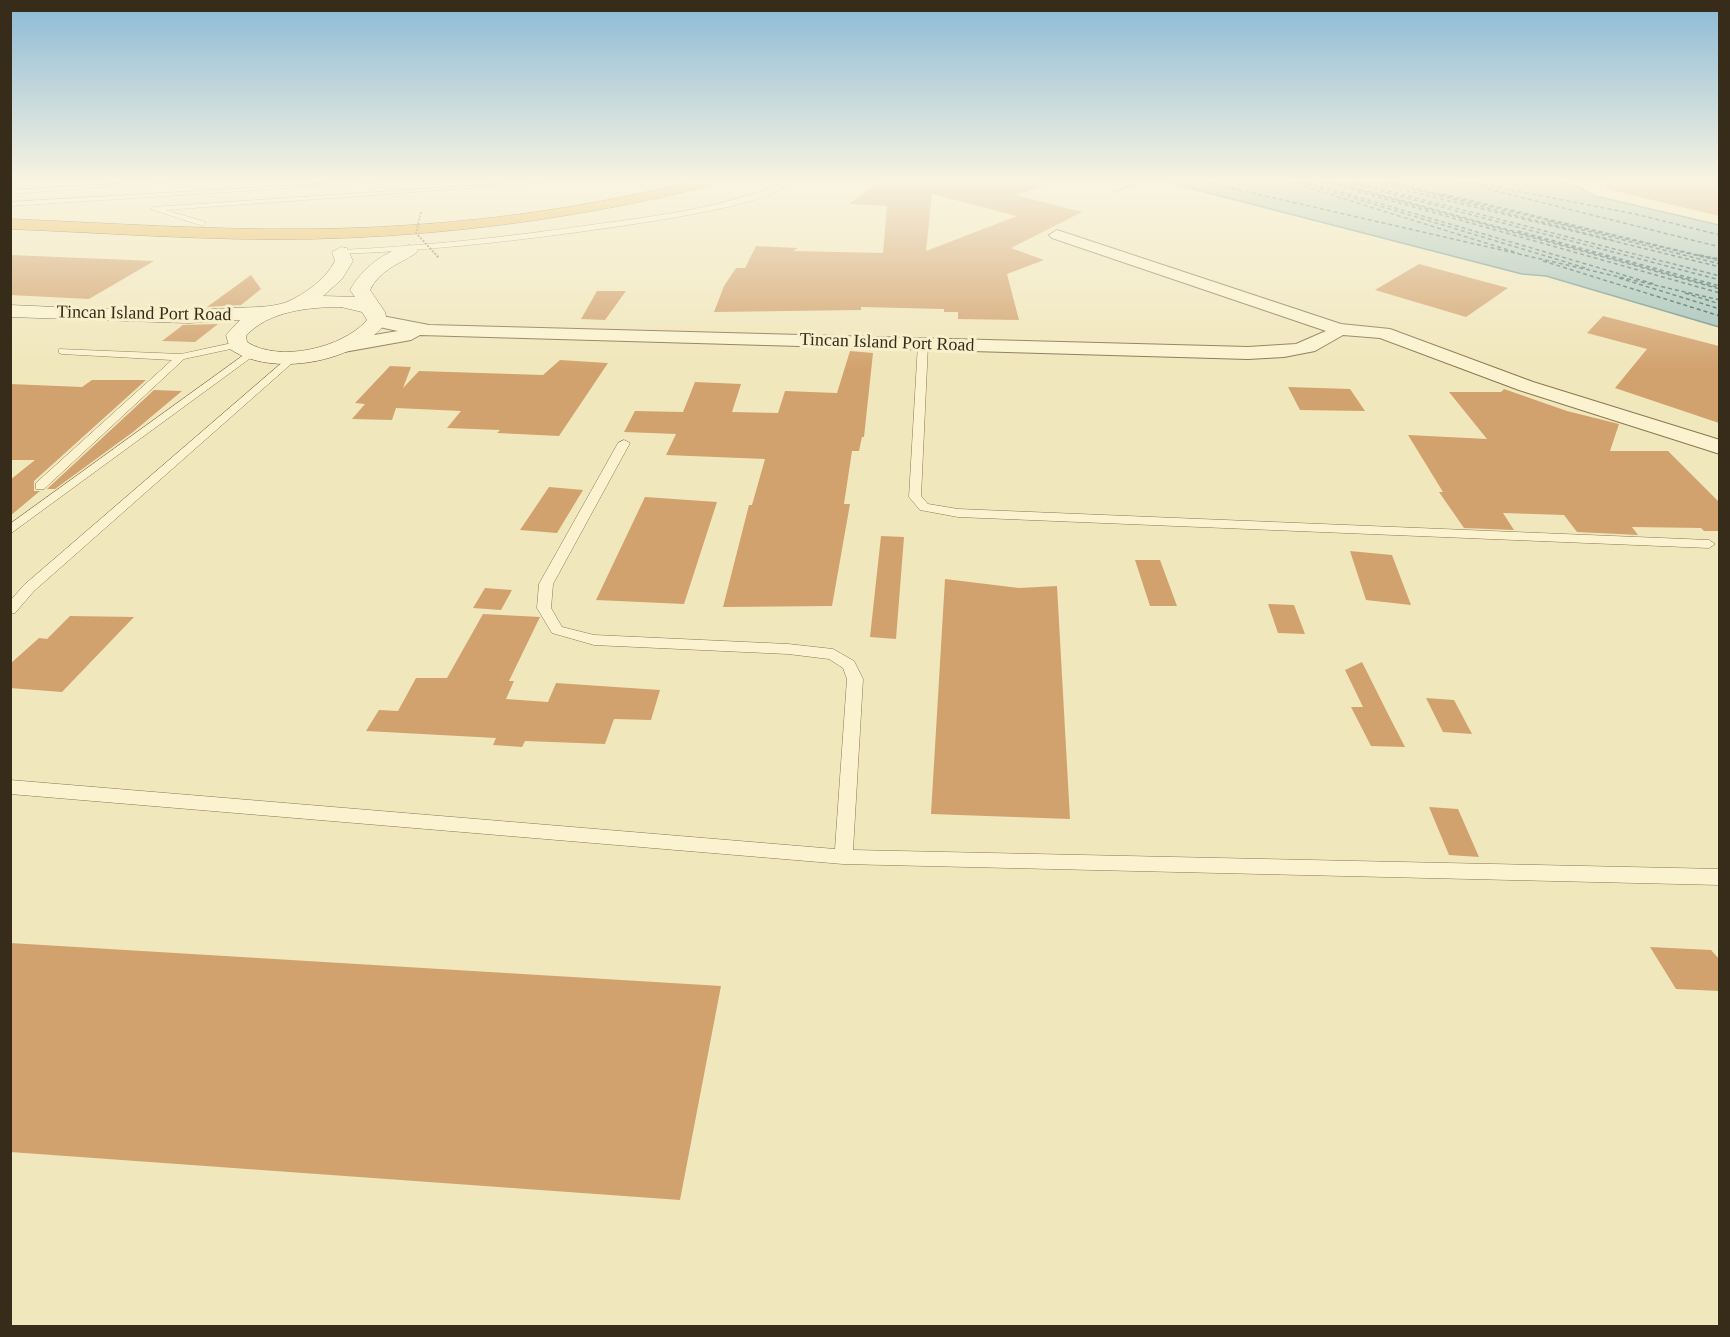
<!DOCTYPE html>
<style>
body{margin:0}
#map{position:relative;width:1730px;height:1337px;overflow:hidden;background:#f1e7bc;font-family:"Times New Roman",serif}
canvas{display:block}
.frame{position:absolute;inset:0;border:12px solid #372b1a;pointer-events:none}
</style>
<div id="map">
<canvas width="1730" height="1337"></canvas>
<div class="frame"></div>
</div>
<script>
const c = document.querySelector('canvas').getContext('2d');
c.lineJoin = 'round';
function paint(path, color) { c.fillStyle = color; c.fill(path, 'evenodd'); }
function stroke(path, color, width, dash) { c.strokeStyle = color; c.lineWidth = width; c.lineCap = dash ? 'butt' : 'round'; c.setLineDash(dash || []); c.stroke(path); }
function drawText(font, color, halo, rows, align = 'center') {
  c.font = font + ' "Times New Roman",serif'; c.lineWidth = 6; c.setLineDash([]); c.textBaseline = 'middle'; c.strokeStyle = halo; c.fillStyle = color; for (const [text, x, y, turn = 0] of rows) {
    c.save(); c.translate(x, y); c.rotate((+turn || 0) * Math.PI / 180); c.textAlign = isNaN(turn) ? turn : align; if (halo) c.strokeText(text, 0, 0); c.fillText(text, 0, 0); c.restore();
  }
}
const water = new Path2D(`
 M1166,182h390l21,4 18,10 124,29v102l-173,-51 -24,-2z`);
const ferry = new Path2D(`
 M1204,182l516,118
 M1290,182l228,71
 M1300,182l289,87
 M1307,182l347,102
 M1324,182l396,111
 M1330,182l390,107
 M1334,182l95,26
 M1346,182l374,98
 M1354,182l366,94
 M1372,182l348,85
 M1385,182l231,59
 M1389,182l14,3
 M1460,182l260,65
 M1470,182l165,32 85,21
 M1403,185l39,10
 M1443,194l89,21
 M1441,195l279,66
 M1429,208l291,80
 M1531,215l167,40
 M1547,221l173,43
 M1518,231l202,55
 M1698,255l22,5
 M1700,255l20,4
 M1543,261l177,55
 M1619,278l101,31
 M1685,293l35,11`);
const building = new Path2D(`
 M879,182h164l1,4 -28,9 66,17 -71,36 33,12 -37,14 12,46 -61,-1v-7h-14v-3l-83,-2v3l-147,2 10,-26 12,-18h9l11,-22 42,2 -5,3 90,2 4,-47 -38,-2zM932,194l85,22 -91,35z
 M1607,182h112v34l-113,-27z
 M10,255l144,6 -65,38 -79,-4z
 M1419,264l89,24 -42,29 -91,-27z
 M251,275l10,14 -20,16 -34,2z
 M597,291h29l-21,29 -24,-1z
 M1603,316l116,30v77l-104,-35 32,-39 -60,-16z
 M218,324l-23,18 -33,-1 21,-16z
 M850,351l23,2 -9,84h-2l-3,14h-7l-8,53h6l-18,102 -109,1 26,-102h3l13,-46 -99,-4 10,-21 -52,-2 11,-21 48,1 12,-30 46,2 -9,28 46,1 7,-22 52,2z
 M560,360l48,3 -49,73 -62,-3 3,-3 -53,-2 14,-17 -65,-3 -4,12 -40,-1 13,-15 -10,-1 35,-37 21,1 -8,21 16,-17 124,4z
 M92,380h54l-112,101v10h6l-30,25v-36l25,-20h-25v-76l72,3z
 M1288,387l62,2 15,22 -65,-1z
 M1504,389l63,22 52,13 -9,27h58l51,51v29h-15l-3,-3 -69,-1 6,8 -61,-3 -13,-17 -61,-2 11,17 -50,-2 -25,-36h4l-35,-57 79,4 -38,-47h52z
 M154,390l28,1 -49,41 -78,57h-8z
 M549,487l34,3 -26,43 -37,-3z
 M645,497l72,5 -33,102 -88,-4z
 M881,536l23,1 -8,102 -26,-2z
 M1350,551l42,4 19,50 -45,-5z
 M1135,560h25l17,46h-27z
 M945,579l74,9 38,-2 13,233 -139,-5z
 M485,588l27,2 -11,20 -28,-2z
 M1268,604l26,1 11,29 -27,-1z
 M483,614l57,3 -31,64h5l-8,18 42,3 8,-19 104,7 -9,30 -37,-1 -9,25 -80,-3 -3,6 -29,-2 3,-7 -130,-7 13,-21 19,1 18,-33h31z
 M70,616l64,1 -72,75 -52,-4v-24l29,-26 8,1z
 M1362,662l25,50 18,35 -34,-1 -20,-39h12l-18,-37z
 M1426,698l28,2 18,34 -29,-2z
 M1429,807l29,2 21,48 -30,-2z
 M10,943l711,43 -41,214 -670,-48z
 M1650,947l61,3 8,9v32l-43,-2z`);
const path = new Path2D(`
 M1113,192l29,-10`);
const lane = new Path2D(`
 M146,182h35l-171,12v-4z
 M350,182h35l-375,24v-4z
 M523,182h31l-389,28 41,12 -3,4 -53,-17 4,-2z
 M785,182h9c-31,22 -101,32 -140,39 -103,16 -208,29 -313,33l-4,-2 4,-2c84,-4 167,-13 249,-25 67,-9 133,-17 195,-43z
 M923,341l5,3 -7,152 7,8 30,5 751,31 6,4 -6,4 -751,-31 -38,-7 -11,-13 9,-153z
 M237,342l3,1v4l-56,12 -140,130h-8v-6l136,-123 -110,-6 -3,-1v-4l122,5z
 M248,352l8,2 -246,180v-10z
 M291,355l8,2 -265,234 -19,22 -5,1v-13l14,-16z
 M624,440l6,3 -77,141 -2,24 11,19 32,8 194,9 45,5 21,12 9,18 -10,171 867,19v16l-877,-21 -833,-70v-14l825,69 12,-170 -4,-11 -14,-9 -41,-5 -194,-9 -42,-12 -15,-25 2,-24 79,-141z`);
const street = new Path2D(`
 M1057,230l284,94 49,5 143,53 187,58v14l-201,-64 -139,-52 -37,-3 -28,16 -31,6 -36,2 -828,-24 -9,5 -67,12 -10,-6 10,-6 54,-9 -28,-6 -2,-4 2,-4 7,-2 52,10 819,22 48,-3 30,-13 -274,-93 -3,-3z`);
const secondary = new Path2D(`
 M409,245l9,5 -3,4c-17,10 -36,17 -45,36l15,22 2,9c-29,42 -116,57 -157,28l-4,-14 14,-15 -52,3 -178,-6v-12c74,3 148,8 222,3 18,-1 38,0 55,-6 18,-8 39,-23 48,-41l-3,-9 9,-5 6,1 6,13 -11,18 -19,17 32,1 -5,-7c12,-22 35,-39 59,-45zM341,307l21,5 5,8c-24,28 -88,43 -120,22l-1,-6c22,-25 63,-29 95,-29z`);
const highway = new Path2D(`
 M690,182h26l-3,3c-132,33 -266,51 -403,54 -100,2 -200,-6 -300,-10v-10c99,4 198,11 296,10 129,-1 259,-16 384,-47z`);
const pathBridge = new Path2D(`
 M421,212l-5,21 23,25`);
const farStreetnames = [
 ["Tincan Island Port Road",144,314,1],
 ["Tincan Island Port Road",887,343,2]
];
paint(water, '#a0c1bb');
stroke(water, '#678f8a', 1.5);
stroke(ferry, '#285658', 1.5, [4, 3]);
paint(building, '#d2a26e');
stroke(lane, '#897654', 1);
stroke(street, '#897654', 2);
stroke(secondary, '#6b5738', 1);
stroke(highway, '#564329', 1);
stroke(path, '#897654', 2, [2, 1.5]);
paint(lane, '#fbf3cf');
paint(street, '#fbf3cf');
paint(secondary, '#fbf3cf');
paint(highway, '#e8b144');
stroke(pathBridge, '#897654', 2, [2, 1.5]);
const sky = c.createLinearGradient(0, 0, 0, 369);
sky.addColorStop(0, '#8bb9d6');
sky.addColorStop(0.49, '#f9f4e1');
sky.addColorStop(1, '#f9f4e100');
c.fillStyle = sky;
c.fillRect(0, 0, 1730, 369);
drawText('18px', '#372b1a', '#f8f0cc', farStreetnames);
</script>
